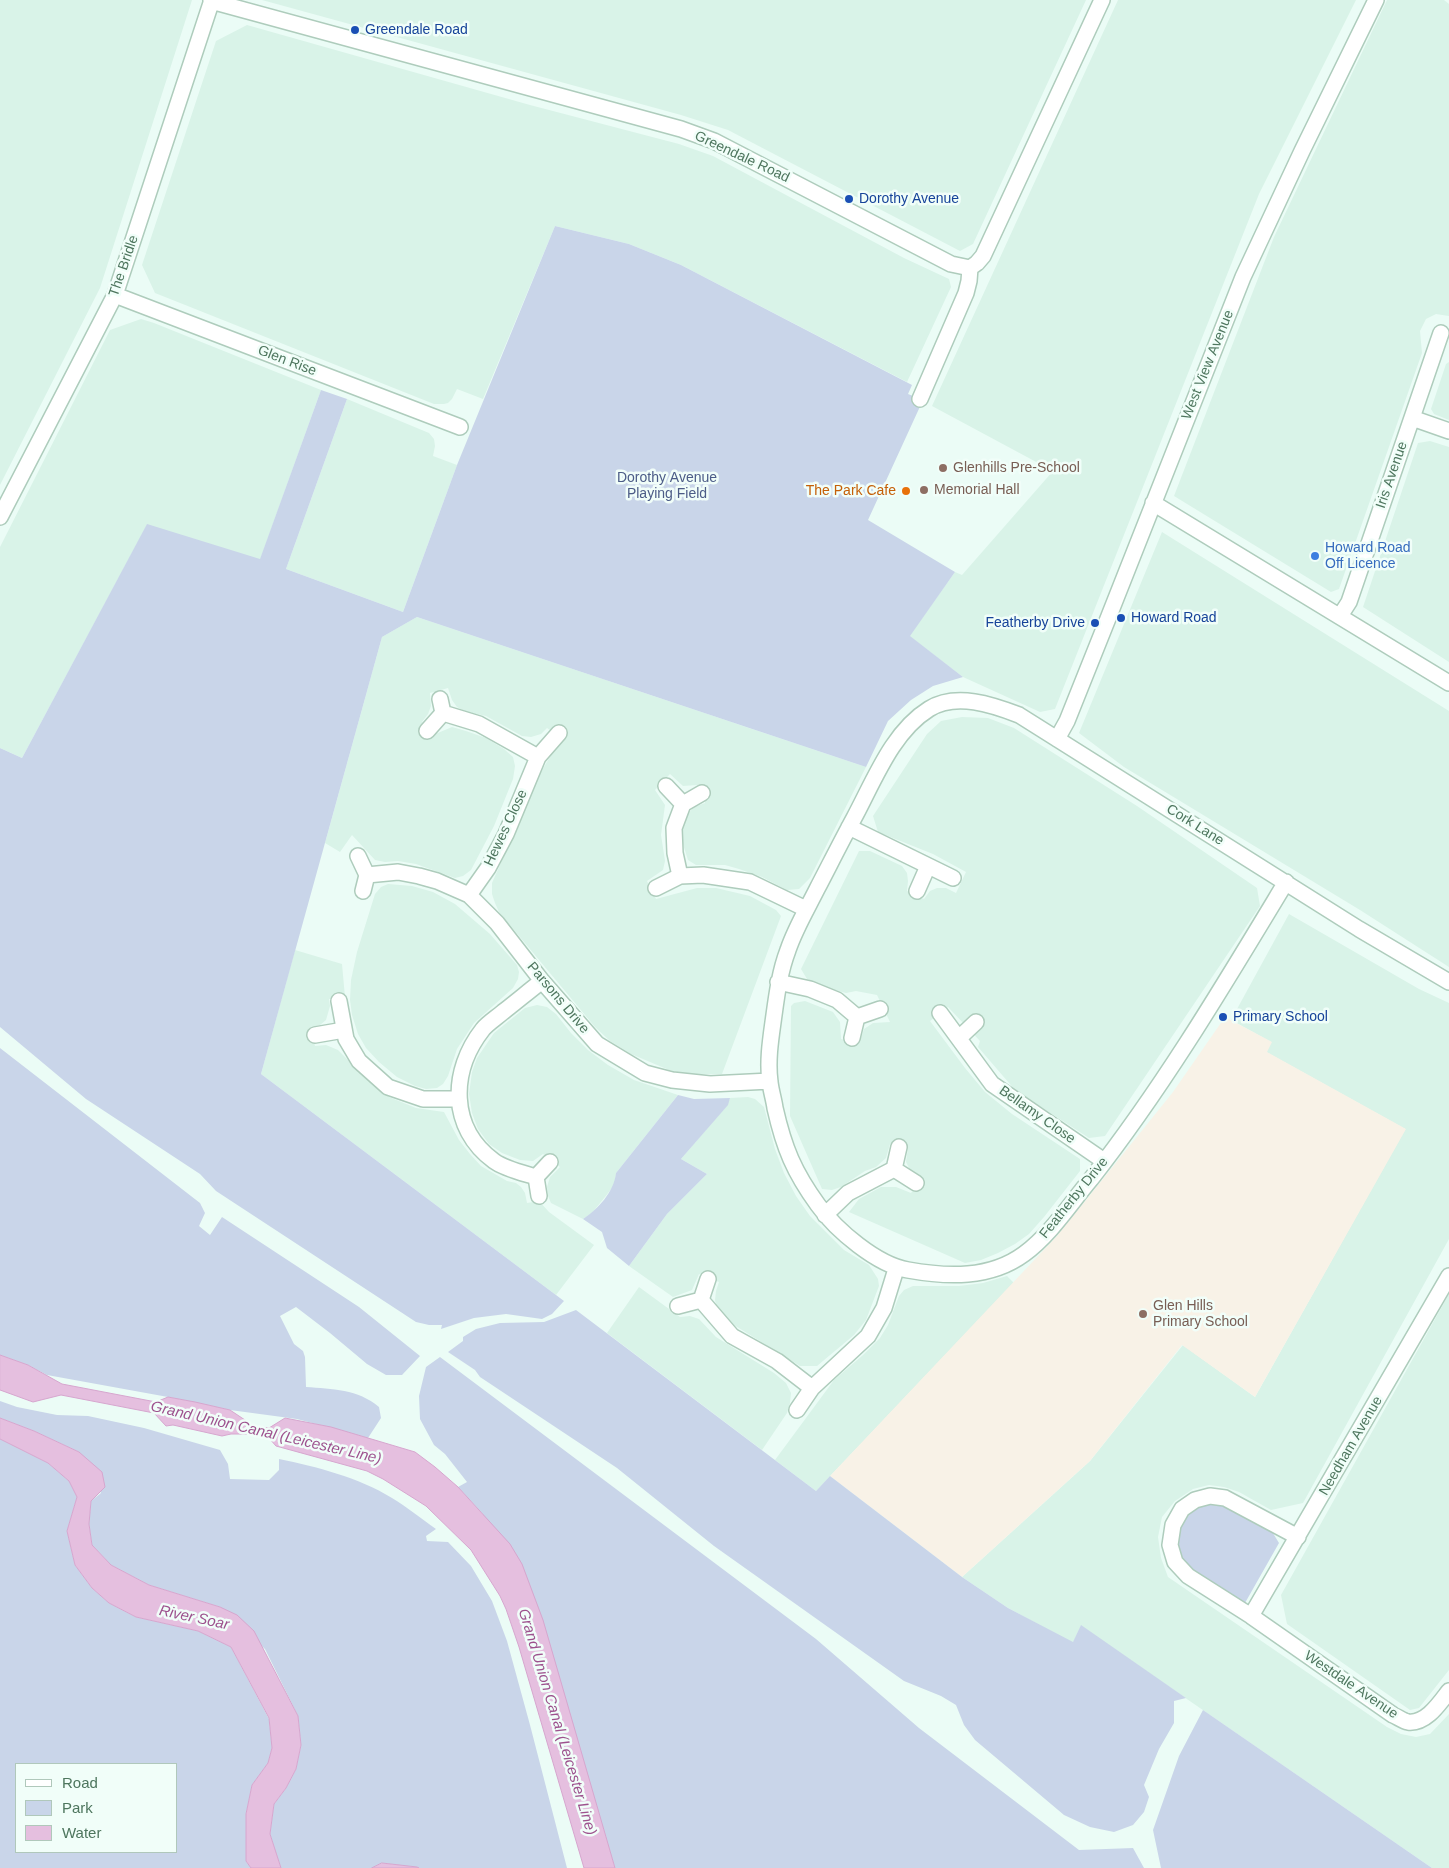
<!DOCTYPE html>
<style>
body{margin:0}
#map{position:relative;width:1449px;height:1868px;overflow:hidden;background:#ebfcf6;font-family:Helvetica,sans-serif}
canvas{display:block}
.legend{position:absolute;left:15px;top:1763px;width:162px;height:90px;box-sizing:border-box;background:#f1fef9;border:1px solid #b0c8bb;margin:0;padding:6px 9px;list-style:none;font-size:15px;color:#4e765e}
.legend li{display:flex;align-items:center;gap:10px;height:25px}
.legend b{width:25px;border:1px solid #b0c8bb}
</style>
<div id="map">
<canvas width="1449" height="1868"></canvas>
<ul class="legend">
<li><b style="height:6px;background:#fff"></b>Road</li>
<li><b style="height:14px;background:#c9d5e9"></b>Park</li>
<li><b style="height:14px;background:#e5bfdf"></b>Water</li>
</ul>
</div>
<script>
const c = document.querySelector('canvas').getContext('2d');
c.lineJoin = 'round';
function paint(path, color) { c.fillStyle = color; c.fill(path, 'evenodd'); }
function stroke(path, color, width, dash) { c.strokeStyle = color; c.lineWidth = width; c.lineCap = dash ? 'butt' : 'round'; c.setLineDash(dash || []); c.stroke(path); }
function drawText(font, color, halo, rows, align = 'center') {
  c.font = font + ' Helvetica,sans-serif'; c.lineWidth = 5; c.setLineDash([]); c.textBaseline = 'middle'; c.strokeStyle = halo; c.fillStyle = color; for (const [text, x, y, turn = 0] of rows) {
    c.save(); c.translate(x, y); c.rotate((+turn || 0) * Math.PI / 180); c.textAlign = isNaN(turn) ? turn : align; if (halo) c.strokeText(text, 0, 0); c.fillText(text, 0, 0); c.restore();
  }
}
const residential = new Path2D(`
 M0,0h192l-92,288 -100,197z
 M262,0h824l-113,244 -13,7 -232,-121 -47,-15z
 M1118,0h238l-97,194 -204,515 -15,3 -77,-35 -54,-41 46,-64 7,3 91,-104 -121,-65z
 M1387,0h57l5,4v312l-13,-2 -10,5 -6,12 2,22 -83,236 -8,3 -157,-96 100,-259z
 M247,25l283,80 149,39 34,12 191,102 45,21 2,8 -44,95 -226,-117 -52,-21 -74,-18 -72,173 -26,-10 -5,10 -4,4 -4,1h-10l-279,-111 -13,-28 74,-224z
 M141,319l13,4 167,67 -61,170 -113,-35 -125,233 -22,-10v-201l110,-217z
 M1449,362v58l-15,-6 -3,-5 15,-45z
 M347,399l82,34 5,6 1,7 -2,10 24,9 -54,147 -117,-43z
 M1430,441l19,6v215l-86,-55 55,-164z
 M1162,532l287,179v256l-89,-57 -236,-143 -45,-34z
 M417,617l449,150 -56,111 -11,11 -12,1 -25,-13 -23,-8 -14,-4h-29l-8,-5 -6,-19v-11l4,-14 8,-9 11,-4 -1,-13 -7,-5 -14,1 -13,-12 -15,16 10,15 -4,30 4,26 -2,9 -16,11 9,18 41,-11h19l34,8 26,14 5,6 -59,158h-36l-17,-4 -38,-16 -21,-13 -15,-14 -96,-115 -4,-9 -3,-9v-11l7,-16 42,-95 10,-17 12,-16 -16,-11 -6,6 -10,3 -9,-1 -36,-20 -22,-5 -7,-4 -5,-7 -4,-12 -18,5 1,13 -3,8 -6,8 11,13 19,-8 14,4 20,7 18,11 9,8 2,9 -2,13 -19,47 -23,44 -8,6 -8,2 -39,-14 -18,-3 -13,1 -10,-2 -23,-25 -12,17 -15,-9 57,-206z
 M962,717l26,1 26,10 123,78 120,82 3,18 -155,230 -16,2 -74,-48 -37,-43 2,-6 -32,-34 -18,14 35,47 20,24 27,22 68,45v12l-36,46 -15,17 -14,10 -17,9 -17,7 -16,3 -116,-51 10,-13 22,-12h15l15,6 11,-15 -12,-8 -4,-8 2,-15 -18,-3 -4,14 -10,9 -11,4 -24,16 -9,3 -10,-1 -32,-73 1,-110 3,-3 11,-2 28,11 7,10 1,17 18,5 5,-15 9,-6 17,-1 -13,-27 -21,-4 -10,2 -15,-4 -24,-10 -6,-10 58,-118h11l32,15 5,7 1,8 -1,10 17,8 6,-8 7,-3h9l10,5 10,-21 -33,-18 -55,-22 -5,-16 54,-82 14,-13z
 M388,884l24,2 21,6 22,12 35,30 27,31 2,7 -1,7 -5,9 -39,35 -17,26 -9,27 -5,8 -6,4 -11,1 -11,-3 -18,-9 -18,-15 -13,-14 -8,-14 -6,-19 -2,-15 1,-20 6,-28 18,-58 6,-7z
 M1289,914l130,75 30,14v236l-146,264 -32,7 -32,-18 -15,-5 -15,-2 -16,4 -18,12 -13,16 -4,20 3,21 7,19 219,150 14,7 15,3 14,-3 19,-20v154h-17l-351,-242 -8,17 -65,-35 -46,-31 128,-116 93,-116 72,52 150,-268 -139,-77 5,-10 -40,-22z
 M295,950l47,14 3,33 -16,2 1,7 -4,14 -6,5 -10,2 5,19 11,-1 12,5 35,35 16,12 27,11 28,4 15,28 11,14 11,12 26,15 9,2 5,4 4,6 2,10 12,-2 10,11 45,33 -38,50 -295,-221z
 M537,1005l10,2 9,7 15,19 17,17 20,15 26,15 44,15 -62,78 -1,11 -10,13 -13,16 -9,6 -32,-16 -3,-7 -1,-9 3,-10 10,-10 -17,-13 -10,7 -13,-1 -18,-7 -13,-9 -11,-15 -6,-16 -3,-19 3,-22 5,-14 17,-25 31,-25z
 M748,1097l7,2 9,8 11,42 9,24 12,23 14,20 34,34 25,15 9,14 1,7 -13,34 -12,15 -37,31h-17l-66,-41 -17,-16 -2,-9 1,-9 3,-9 -20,-8 -7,16 -19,7 -44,-31 38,-52 40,-40 -26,-15 46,-54 3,-7z
 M1007,1276l7,7 -198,208 -41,-31 59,-80 29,-25 17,-17 8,-13 11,-29 5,-6 9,-4h46l24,-3z
 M639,1287l41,30 10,-1 9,3 17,18 58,36 12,10 5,10 -1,10 -3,10 -25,37 -155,-117z
 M1449,1294v376l-30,38 -9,2 -123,-86 -6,-29z`);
const education = new Path2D(`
 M1225,1017l47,25 -5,10 139,77 -151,268 -73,-52 -92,116 -128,116 -132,-101 227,-240 116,-144z`);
const green = new Path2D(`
 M555,226l74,18 52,21 231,120 -4,9 15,6 -55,120 87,52 -45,64 53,41 -30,9 -22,14 -23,21 -22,46 -449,-150 -35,20 -121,437 303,227 -12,13 -10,5 -36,-5 -32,4 -33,11 1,-4h-13l-13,-3 -200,-131 -16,-17 -114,-75 -86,-72v-279l22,10 125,-234 113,35 61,-169 26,9 -61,170 117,43 54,-147z
 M0,1048l200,155 5,10 -6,13 11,9 12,-18 137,90 61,49 -18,19h-16l-19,-11 -37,-31 -34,-26 -16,9 14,28 9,7 2,6 1,30c26,2 52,2 73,20l2,11 -13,20 -71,-19 -67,-9 -62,-13 -121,-22 -19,-10 -28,-10z
 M678,1095l16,4 36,-1 -2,7 -47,54 26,15 -40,40 -38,52 -22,-18 -5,-16 -19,-13c15,-10 31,-27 33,-46z
 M576,1310l240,181 14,-15 132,101 46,31 65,34 8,-17 105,73 -12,3v22l-15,26 -15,36 5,12 -5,15 -11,13 -19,7 -24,-5 -26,-12 -89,-75 -11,-15 -8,-20 -15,-9 -37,-15 -190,-135 -97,-78 -137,-91 -5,-7 -27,-18 15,-11v-4l13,-8 24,-6 44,-1z
 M440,1357l376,282 103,89 160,122 54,-2 11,20h-529l-39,-131 -94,-224 -24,-26 9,-5 -22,-28 -11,-9 -14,-26 -1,-23 7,-29z
 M0,1401l17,6 40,8 31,1 56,12 76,22 8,14 2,15 39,1 10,-10v-11c38,8 79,18 113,39 15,9 30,21 44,31l-10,7 1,5 21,1 23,24 21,35 15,40 23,84 37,143h-148l-37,-5 -10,5h-91l-11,-34 4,-30 12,-16 10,-19 5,-24 -3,-29 -33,-67 -45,-42 -71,-22 -38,-20 -19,-20 -3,-21 2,-23 10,-8 -22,-41 -45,-21 -34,-13z
 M0,1439l48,24 21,18 8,16 -10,34 8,34 17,23 17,15 27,14 62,14 33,16 38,72 3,29 -4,15 -16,22 -6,29v47l5,7h-251zM16,1764h160v88h-160z
 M1209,1502l11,1 51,27 8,13 -34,60c-15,-8 -43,-20 -54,-30 -14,-12 -21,-33 -11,-49 7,-13 14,-18 29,-22z
 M1203,1710l229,158h-271l-8,-38 26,-74z`);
const water = new Path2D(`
 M0,1355l28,10 34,19 94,18 12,-5 27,5 35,8 24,16 15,2 16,-10 46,9 84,25 20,15 23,20 52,57 12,20 21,56 72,248h-31l-65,-221 -13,-38 -6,-13 -29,-46 -45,-44 -43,-27 -16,-8 -91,-25 -7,-8 -16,-4h-22l-9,2 -49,-11 -7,1 -12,-13 -93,-18 -28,7 -33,-12z
 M0,1418l34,13 45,21 23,20 3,15 -14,14 -2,23 3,21 19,20 38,20 71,22 17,8 17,16 44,85 3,29 -5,24 -10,19 -12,16 -4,30 11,34h-30l-5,-7v-47l6,-29 16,-22 4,-15 -3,-30 -38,-71 -33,-16 -62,-14 -27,-14 -17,-15 -17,-23 -8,-34 10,-34 -8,-16 -21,-18 -48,-24z
 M382,1863l35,4 2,1h-47z`);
const street = new Path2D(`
 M211,1l470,128 33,12 237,123 19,4
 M115,295l345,132
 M920,399l46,-106 3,-12 1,-13 7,-5 6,-7 119,-256
 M1412,418l37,13
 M1153,503l296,180
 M0,517l115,-222 97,-295
 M1340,616l9,-14 92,-269
 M443,713l36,11 59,33
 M427,731l16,-18 -3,-14
 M1057,739l10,-18 42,-105 134,-339 59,-126 74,-151
 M666,786l17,18
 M849,827l104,51
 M358,856l9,19 -4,16
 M367,875l31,-3 21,4 18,5 32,14 28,28 45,58 55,63 48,29 27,7 38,4 60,-3
 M680,876l-5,-23 -1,-25 9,-24 19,-11
 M1286,882c-61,101 -122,204 -195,297 -21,25 -40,55 -67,75 -34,25 -77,23 -116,16 -31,-5 -72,-40 -90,-65 -24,-33 -34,-57 -43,-97 -1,-8 -4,-17 -5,-26 -3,-22 1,-45 4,-67 3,-22 6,-44 14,-65 7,-21 19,-41 29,-61 12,-23 24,-47 37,-71 20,-37 38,-86 75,-109 27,-17 64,-4 90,6l340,214 90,53
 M656,888l24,-12 23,-1 47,7 56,27
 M917,891l11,-25
 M469,895l19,-27 18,-34 32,-77 21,-24
 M778,982l32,7 27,11 20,17
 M339,1001l7,38 13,22 29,26 35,12h35
 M940,1013l52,71 112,77
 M315,1035l29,-5
 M852,1038l5,-21 23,-8
 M959,1038l17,-16
 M899,1147l-5,22 22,14
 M536,1177c-13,-4 -31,-8 -42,-16 -45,-33 -44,-90 -11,-132 5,-6 13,-11 20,-17 13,-10 26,-21 39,-31
 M539,1196l-3,-19 14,-15
 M825,1215l23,-22 46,-24
 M701,1300l31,36 45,25 35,27 56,-52 16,-28 12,-39
 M678,1306l23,-6 7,-21
 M797,1410l15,-22
 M1298,1537l-73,-39 -15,-2 -15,4 -13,9 -9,16 -3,20 5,17 13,14 63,40 142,99c5,2 10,6 15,7 18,2 31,-18 41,-31
 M1251,1616l198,-340`);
const markers = [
 [355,30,5,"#1a4fb4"],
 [849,199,5,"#1a4fb4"],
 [943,468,5,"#8d6e63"],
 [924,490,5,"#8d6e63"],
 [906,491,5,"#e8710a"],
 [1315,556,5,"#3f7fe0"],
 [1121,618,5,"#1a4fb4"],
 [1095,623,5,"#1a4fb4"],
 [1223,1017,5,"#1a4fb4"],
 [1143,1314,5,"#8d6e63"]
];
const transitNames = [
 ["Greendale Road",365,30],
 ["Dorothy Avenue",859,199],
 ["Howard Road",1131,618],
 ["Featherby Drive",1085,623,"right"],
 ["Primary School",1233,1017]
];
const streetNames = [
 ["Greendale Road",742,157,25],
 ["The Bridle",124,266,-71],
 ["Glen Rise",287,361,21],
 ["West View Avenue",1208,365,-68],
 ["Iris Avenue",1392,475,-71],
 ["Cork Lane",1195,825,32],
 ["Hewes Close",506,828,-65],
 ["Parsons Drive",558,998,50],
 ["Bellamy Close",1037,1115,35],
 ["Featherby Drive",1074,1198,-51],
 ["Needham Avenue",1351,1446,-60],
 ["Westdale Avenue",1351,1685,34]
];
const educationNames = [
 ["Glenhills Pre-School",953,468],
 ["Memorial Hall",934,490],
 ["Glen Hills",1153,1306],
 ["Primary School",1153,1322]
];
const parkNames = [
 ["Dorothy Avenue",667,478],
 ["Playing Field",667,494]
];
const foodNames = [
 ["The Park Cafe",896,491]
];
const shopNames = [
 ["Howard Road",1325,548],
 ["Off Licence",1325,564]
];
const waterNames = [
 ["Grand Union Canal (Leicester Line)",266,1433,13],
 ["River Soar",194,1618,12],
 ["Grand Union Canal (Leicester Line)",557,1722,73]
];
paint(residential, '#d9f3e8');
paint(education, '#f8f2e7');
paint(green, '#c9d5e9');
paint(water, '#e5bfdf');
stroke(water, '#d6a6ce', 1);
stroke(street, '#aeccbc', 18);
stroke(street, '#fff', 15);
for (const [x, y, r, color] of markers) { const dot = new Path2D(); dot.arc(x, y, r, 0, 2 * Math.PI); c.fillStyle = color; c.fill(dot); stroke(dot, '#f1fef9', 2); }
drawText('14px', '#164399', '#f1fef9', transitNames, 'left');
drawText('14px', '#4e765e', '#f1fef9', streetNames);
drawText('14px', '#785e54', '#f1fef9', educationNames, 'left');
drawText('14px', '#4c5c87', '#f1fef9', parkNames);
drawText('14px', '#c56008', '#f1fef9', foodNames, 'right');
drawText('14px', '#366cbe', '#f1fef9', shopNames, 'left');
drawText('italic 15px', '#9d528e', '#f1fef9', waterNames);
</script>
